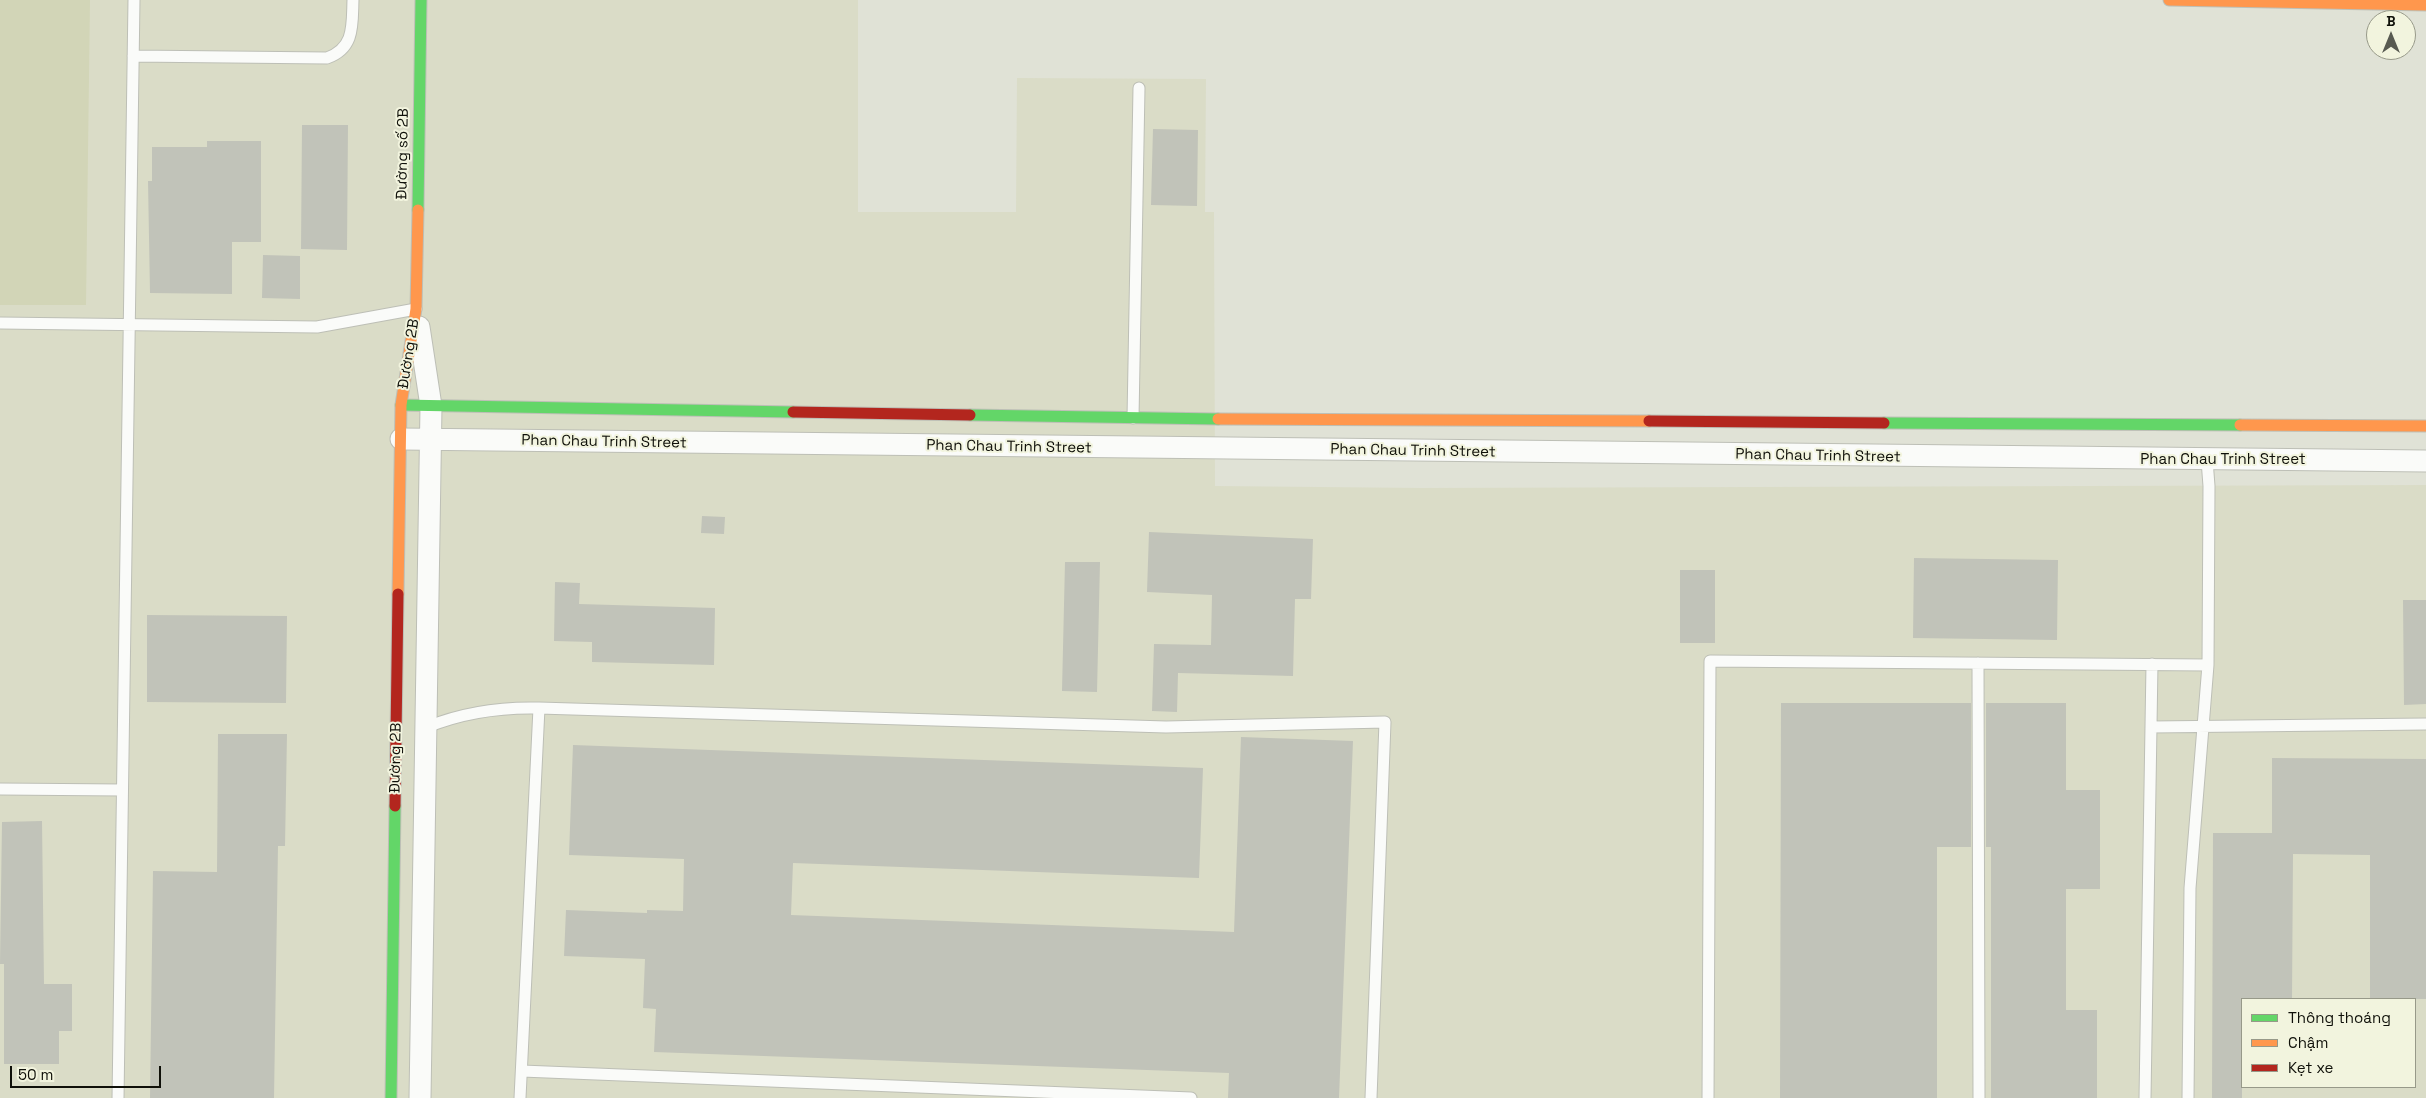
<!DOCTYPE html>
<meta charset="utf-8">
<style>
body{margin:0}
#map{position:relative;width:2426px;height:1098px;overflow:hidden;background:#e0e2d6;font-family:"Space Grotesk",sans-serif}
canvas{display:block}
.legend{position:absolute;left:2241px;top:998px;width:175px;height:90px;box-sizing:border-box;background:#f2f4de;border:1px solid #979989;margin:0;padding:6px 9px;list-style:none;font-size:15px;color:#0f1009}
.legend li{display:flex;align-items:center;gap:10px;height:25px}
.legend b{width:25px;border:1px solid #979989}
.north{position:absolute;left:2366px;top:10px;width:50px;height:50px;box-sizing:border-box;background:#f2f4de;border:1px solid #979989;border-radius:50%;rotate:0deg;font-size:14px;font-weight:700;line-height:20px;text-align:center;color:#0f1009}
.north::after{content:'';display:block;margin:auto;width:18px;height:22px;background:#585a51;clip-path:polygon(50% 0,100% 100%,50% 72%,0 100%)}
.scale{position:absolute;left:10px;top:1066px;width:151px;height:22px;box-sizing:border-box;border:2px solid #0f1009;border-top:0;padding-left:6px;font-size:15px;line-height:18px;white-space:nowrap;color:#0f1009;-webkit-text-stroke:4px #f2f4de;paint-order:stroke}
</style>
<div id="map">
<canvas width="2426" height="1098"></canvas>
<ul class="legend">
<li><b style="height:6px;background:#63d668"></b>Thông thoáng</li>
<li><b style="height:6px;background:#ff974d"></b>Chậm</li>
<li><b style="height:6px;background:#b3261e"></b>Kẹt xe</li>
</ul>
<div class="north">B</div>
<div class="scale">50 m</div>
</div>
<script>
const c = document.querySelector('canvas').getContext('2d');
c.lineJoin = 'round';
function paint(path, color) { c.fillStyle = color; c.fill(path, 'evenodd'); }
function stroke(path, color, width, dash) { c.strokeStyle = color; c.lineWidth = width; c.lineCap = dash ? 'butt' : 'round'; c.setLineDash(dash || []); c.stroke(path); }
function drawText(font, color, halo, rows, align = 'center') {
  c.font = font + ' "Space Grotesk",sans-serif'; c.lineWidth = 4; c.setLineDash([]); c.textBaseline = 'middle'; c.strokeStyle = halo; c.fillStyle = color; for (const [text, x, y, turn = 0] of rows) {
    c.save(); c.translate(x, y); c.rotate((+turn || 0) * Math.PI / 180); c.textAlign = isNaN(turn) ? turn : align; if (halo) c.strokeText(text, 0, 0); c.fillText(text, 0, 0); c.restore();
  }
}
const built = new Path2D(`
 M0,0h858v212h158l1,-134 189,1 -1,133h9l1,274 207,2 1004,-3v613h-2426zM2242,999h173v88h-173z`);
const green = new Path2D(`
 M0,0h90l-4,305h-86z`);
const building = new Path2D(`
 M302,125h46l-1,125 -46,-1z
 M1153,129l45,1 -1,76 -46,-1z
 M207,141h54v101h-29v52l-82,-1 -2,-112h4v-34h55z
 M263,255l37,1v43l-38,-1z
 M702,516l23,1 -1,17 -23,-1z
 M1149,532l164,7 -2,60h-16l-2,77 -115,-3 -1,39 -25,-1 2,-67 57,1 1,-50 -65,-3z
 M1914,558l144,2 -1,80 -144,-2z
 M1065,562h35l-3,130 -35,-1z
 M1680,570h35v73h-35z
 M555,582l25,1 -1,21 136,4 -1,57 -122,-3v-20l-38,-1z
 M2403,600h23v104l-22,1z
 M147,615l140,1 -1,87 -139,-1z
 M1781,703h190v144h-34v251h-157z
 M1986,703h80v87h34v99h-34v121h31v88h-106v-251h-5z
 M218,734h69l-2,112h-7l-4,252h-124l3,-227 64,1z
 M1241,737l112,4 -14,357h-111l1,-25 -575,-21 2,-43 -13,-1 2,-49 -81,-3 2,-46 81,3v-3l36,1 1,-52 -115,-4 4,-110 630,23 -4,110 -406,-15 -2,52 443,17z
 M2272,758l154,1v240h-56v-144l-77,-1 -1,145h-50v99h-30l1,-265h59z
 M42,821l2,163h28v47h-13v33h-55v-100h-4l2,-142z`);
const lane = new Path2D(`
 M133,56l194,2c28,-10 25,-33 26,-58
 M0,323l317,4 99,-18
 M1133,418l6,-330
 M1978,663l1,435
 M427,727c37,-15 72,-20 112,-19
 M2151,727l275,-3
 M0,789l122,1
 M522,1071l669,27
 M118,1098l16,-1098
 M520,1098l19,-390 627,19 219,-5 -14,376
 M1708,1098l2,-437 498,4
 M2145,1098l7,-434
 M2188,1098l2,-210 18,-223 1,-179 -2,-26`);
const street = new Path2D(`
 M419,327l12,79 -11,692
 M401,439l2025,22`);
const fast = new Path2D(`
 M418,210l3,-210
 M401,405l392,7
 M970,415l248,4
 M1884,423l356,2
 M391,1098l4,-292`);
const slow = new Path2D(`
 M2169,0l257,5
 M1218,419l431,2
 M2240,425l186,1
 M398,594l3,-189 15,-96 2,-99`);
const jam = new Path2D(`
 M793,412l177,3
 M1649,421l235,2
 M395,806l3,-212`);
const streetNames = [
 ["Đường số 2B",403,154,-89],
 ["Đường 2B",409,354,-81],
 ["Phan Chau Trinh Street",604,442,1],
 ["Phan Chau Trinh Street",1009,447,1],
 ["Phan Chau Trinh Street",1413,451,1],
 ["Phan Chau Trinh Street",1818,456,1],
 ["Phan Chau Trinh Street",2223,460],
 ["Đường 2B",396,758,-89]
];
paint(built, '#dadcc7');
paint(green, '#d2d5b7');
paint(building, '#c1c3b9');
stroke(lane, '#bdbfb6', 13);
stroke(street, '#bdbfb6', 23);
stroke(fast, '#bdbfb6', 13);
stroke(slow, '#bdbfb6', 13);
stroke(jam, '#bdbfb6', 13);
stroke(lane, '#fafbf9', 11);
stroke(street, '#fafbf9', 21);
stroke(fast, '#63d668', 11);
stroke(slow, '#ff974d', 11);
stroke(jam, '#b3261e', 11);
drawText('15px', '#0f1009', '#f2f4de', streetNames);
</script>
